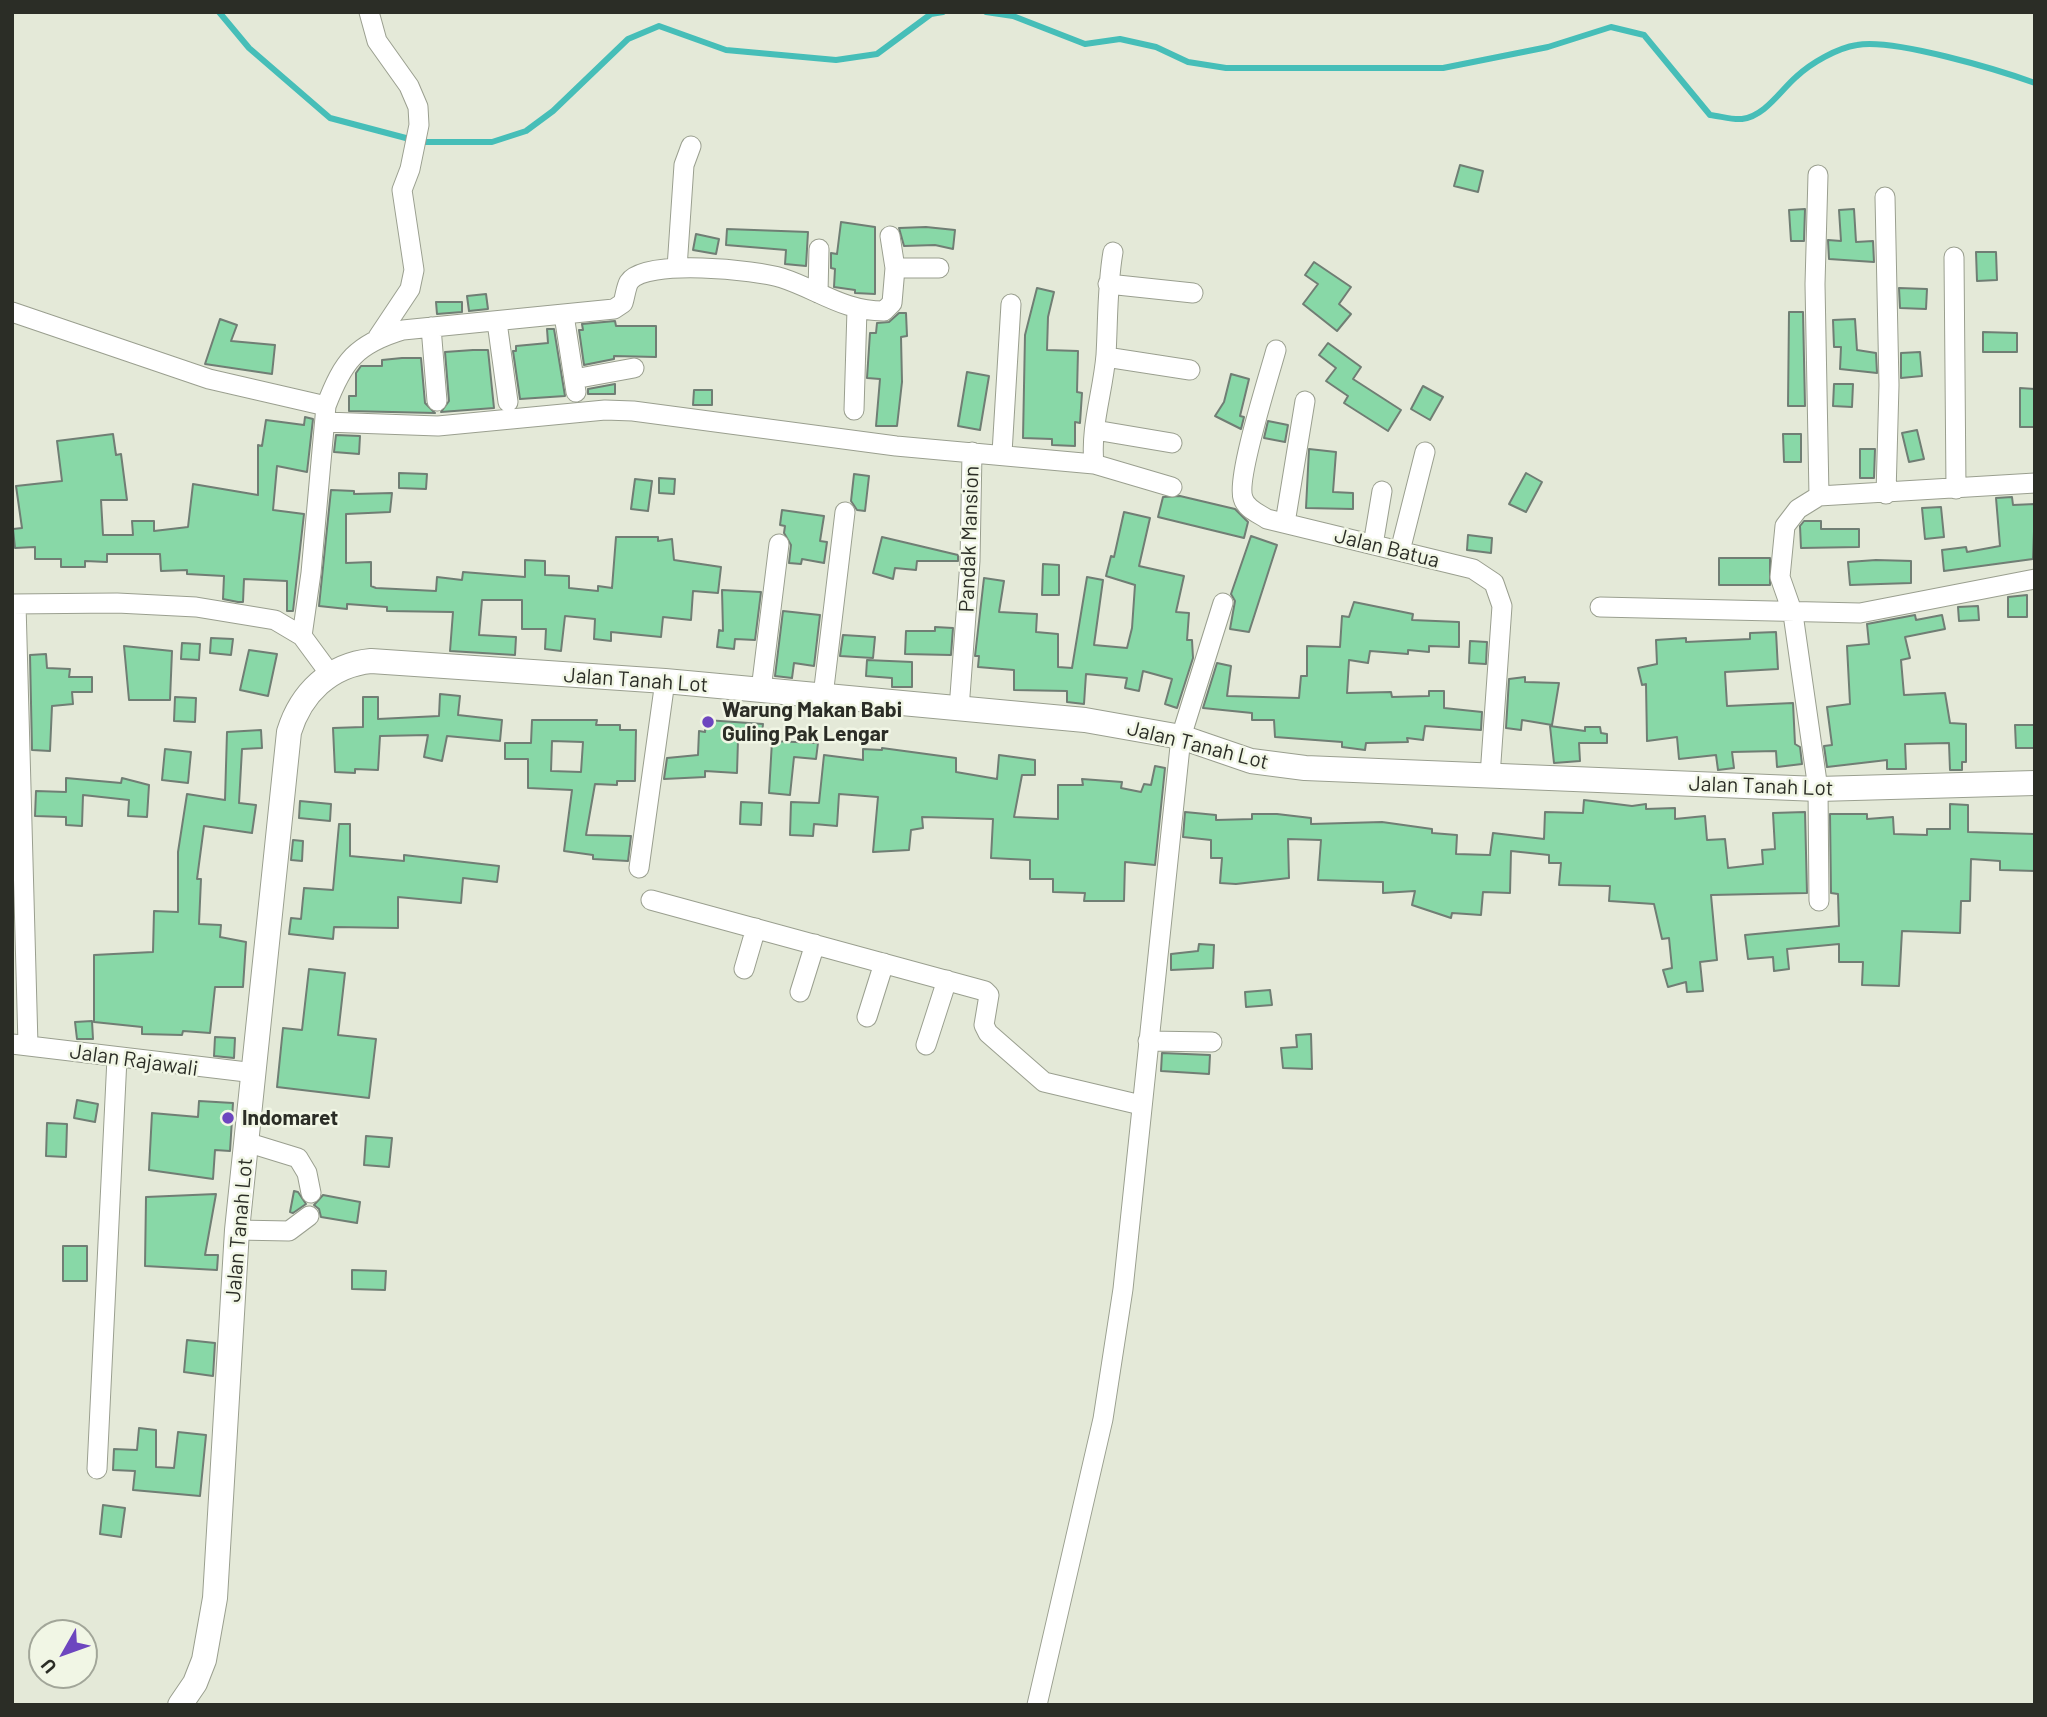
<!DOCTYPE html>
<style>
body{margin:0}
#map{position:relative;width:2047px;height:1717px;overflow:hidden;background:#e4e9d8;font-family:Barlow,sans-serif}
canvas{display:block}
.frame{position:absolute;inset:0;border:14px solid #2b2d26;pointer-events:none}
.north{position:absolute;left:28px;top:1619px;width:70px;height:70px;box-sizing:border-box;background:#f1f6e5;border:2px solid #a2a699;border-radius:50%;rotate:230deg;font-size:19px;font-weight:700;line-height:28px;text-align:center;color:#2b2d26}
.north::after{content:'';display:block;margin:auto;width:24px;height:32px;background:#6d46bf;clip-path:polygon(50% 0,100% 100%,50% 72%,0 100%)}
</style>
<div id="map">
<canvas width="2047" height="1717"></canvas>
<div class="frame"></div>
<div class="north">U</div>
</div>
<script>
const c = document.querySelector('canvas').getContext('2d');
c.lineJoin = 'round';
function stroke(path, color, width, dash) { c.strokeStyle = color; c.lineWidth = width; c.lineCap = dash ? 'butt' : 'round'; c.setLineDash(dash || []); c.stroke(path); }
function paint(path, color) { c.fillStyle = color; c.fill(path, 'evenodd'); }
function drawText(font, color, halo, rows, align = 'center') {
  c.font = font + ' Barlow,sans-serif'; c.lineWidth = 5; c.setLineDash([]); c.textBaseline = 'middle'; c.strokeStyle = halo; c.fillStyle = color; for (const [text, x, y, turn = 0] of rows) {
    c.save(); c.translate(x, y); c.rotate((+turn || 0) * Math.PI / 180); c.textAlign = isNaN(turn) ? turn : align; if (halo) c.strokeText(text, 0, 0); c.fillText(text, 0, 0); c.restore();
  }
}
const stream = new Path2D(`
 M219,12l30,36 81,70 91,24h71l34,-11 27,-20 75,-72 31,-13 67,24 110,10 41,-6 54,-40 12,-2
 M986,12l27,4 72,28 35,-5 36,8 32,15 38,6h217l105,-21 63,-20 33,8 66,80c10,1 22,5 32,4 23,-3 38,-28 54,-42 15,-14 41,-29 61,-32 36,-7 142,25 178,38`);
const building = new Path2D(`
 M1460,165l23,6 -5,21 -24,-6z
 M1805,209l-1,32h-13l-2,-31z
 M1854,209l2,33 17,-1 1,21 -45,-3 -1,-19 13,1 -2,-31z
 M841,222l34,5v67l-20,-1v-3l-21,-3 1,-18 -4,-1v-15l6,1z
 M926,227l29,3 -2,19 -18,-4 -31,1 -5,-18z
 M727,229l81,3 -2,34 -21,-2 1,-14 -60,-5z
 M696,234l23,5 -3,15 -23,-4z
 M1976,252h20l1,28 -20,1z
 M1314,262l37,25 -12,17 12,10 -14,17 -34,-27 15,-20 -13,-9z
 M1037,288l17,4 -6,25 -1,33 31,1 -1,41 5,1 -2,30 -5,-1v24l-23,-1v-6l-29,-1 2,-103z
 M1899,288l28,1 -1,20 -26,-1z
 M486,294l2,15 -19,2 -2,-15z
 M436,302h26v10l-25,2z
 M1789,312h14l2,94h-17z
 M899,313h7l1,23 -6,1 1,45 -5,44h-21l4,-47 -13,-1 3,-45h6l1,-10 12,-1z
 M220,319l17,6 -6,16 44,4 -3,29 -67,-10z
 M1855,319l2,31 19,3 1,20 -37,-4 1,-22h-7l-1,-27z
 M615,321l1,5h40v31l-42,-1v3l-30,6 -5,-35h4l-1,-6z
 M547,329h7l11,67 -45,3 -7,-48h3v-5l32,-3z
 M1983,332l34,1v19h-34z
 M1328,343l33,24 -8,12 48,31 -13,21 -44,-28 4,-7 -22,-15 10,-13 -17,-13z
 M473,350h15l6,58 -53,4 8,-11 -4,-49z
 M1920,352l2,24 -21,2v-25z
 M402,358h19l4,45 10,10 -86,-2v-15h7v-23l5,-7h21v-6z
 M967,372l22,4 -9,54 -22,-4z
 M1231,374l18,5 -9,37 4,1 -3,12 -26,-13 9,-14z
 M615,384v10h-27v-5z
 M1834,384h19l-1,23 -19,-1z
 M1423,386l20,11 -13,23 -19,-11z
 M2020,388l15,1v38h-15z
 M694,390h18v15h-19z
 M305,417l8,2 -6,53 -30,-6 -4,44 31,4 -11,97h-6v-30l-43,-2 -1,23h-5l-15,-3 1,-23 -37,-2v-4l-26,1 -1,-17h-53v8l-22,-1v6h-24v-8h-26v-12l-20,1 -2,-19 9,-1 -6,-42 46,-5 -5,-40 56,-7 3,21 5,-1 6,46h-26l2,35h30l-1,-14h22v10l34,-4 5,-43 65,11v-50l4,1 4,-26 38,5z
 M1268,421l20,4 -3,17 -21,-4z
 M1917,430l7,29 -15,3 -7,-29z
 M1783,434h18v28h-17z
 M336,435l24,1 -1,18 -25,-2z
 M1309,449l27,3 -3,40 20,1v16l-47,-1z
 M1860,449h15l-1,29h-14z
 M399,473l28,1 -1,15 -27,-1z
 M1526,473l16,9 -16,30 -17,-8z
 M854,474l15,2 -4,35 -8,-1 -6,-9z
 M659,478l16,1 -1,15 -15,-1z
 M635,479l17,2 -4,30 -17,-2z
 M331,490l23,1v3l38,-1 -2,19 -44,2v49l25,-1v24l5,2 60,3 1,-14 25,3 1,-8 62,5v-17l20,1v14l24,1v12l29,3v-5l14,2 4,-51h42v4l14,-2 2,21 47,7 -3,26 -25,-2 -2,29 -28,-3 -2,20 -50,-5v9l-17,-2 1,-20 -30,-3 -4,35 -16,-2 1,-20h-24v-29h-40l-3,35 37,2 -1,18 -65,-4 3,-39 -66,-1v-4l-40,-3v5l-28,-3z
 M1180,496l55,13 13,13 -4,16 -86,-21 5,-20z
 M2012,497l1,8 22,-1 -2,55 -89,12 -2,-21 24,-3 1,5 33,-6 -4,-48z
 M1941,507l3,30 -19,2 -3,-31z
 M782,510l42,6 -4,25 7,1 -3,21 -22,-4 -1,5 -12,-1 2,-18 -7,-12 1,-7 -5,-1z
 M1124,512l26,6 -11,48 45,10 -8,36 13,1 -2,27h5l1,18 -16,50 -12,-4 7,-25 -29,-8 -4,20 -14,-3 2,-10 -41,-4 -2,30 -17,-2v-11l-53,-1v-20l-36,-3 1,-11h-4l9,-78 20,3 -5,31 38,2 -1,18 22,2v33l14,1 15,-91 16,3 -9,65 33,3 5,-20 3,-43 -29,-9 5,-20 3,1z
 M1804,521h17v8h38v18l-58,1 -1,-22z
 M1468,535l24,3 -1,15 -24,-3z
 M1251,536l26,9 -28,87 -19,-3 5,-28 -4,-7z
 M882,537l76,18v6h-41l-1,9 -21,-2 -2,11 -20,-6z
 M1719,558h51v27h-51z
 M1876,560l35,1v22l-61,2 -2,-23z
 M1043,564l16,1v30h-17z
 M722,590l39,2 -6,48 -20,-1 -1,10 -17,-2 2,-17 4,1z
 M2027,595v22h-19v-20z
 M1354,602l59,12 -1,6 47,2v25l-30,-1v6l-21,-2v4l-38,-3 -2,12 -19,-3 -2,33 44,-1 1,5 37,-1v-5h15v17l38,4 -1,18 -56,-4 -2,14 -16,-2 1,4 -42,1 -1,7 -23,-3v-5l-67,-5 -1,-17h-22v-7l-49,-5 14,-45 14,3 -4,30 72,2 2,-22h6v-30l33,1 2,-31 7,1z
 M1978,606l1,14 -20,1 -1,-14z
 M783,611l37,4 -6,51 -20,-3 -2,15 -17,-2z
 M1915,615l1,5 26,-5 3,14 -40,8 5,21 -9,2 3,35 41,-2 5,30 16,1v38h-4v8h-12l-1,-27 -44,1 1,25h-19v-9l-60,7 -3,-21 8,-1 -5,-38 23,-3 -3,-58 22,-2 -2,-20z
 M935,627l18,1 -2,27 -46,-1 1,-23h29z
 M1776,632l2,37 -53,3 2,34 66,-3 2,41 5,3 2,17 -25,3 -1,-16 -44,1 2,16 -16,2 -2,-15 -37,4 -2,-22 -30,4 -1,-57 -4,1 -4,-17 19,-4 -1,-24 30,-2v4l64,-3v-6z
 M843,635l32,2 -2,21 -33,-2z
 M211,638l22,1 -2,16 -21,-2z
 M1470,641l17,1 -1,22 -17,-1z
 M182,643l18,1 -1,16 -18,-1z
 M124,646l48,5 -2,49h-41z
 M249,650l28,4 -9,42 -28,-6z
 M46,654l1,14 23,1 -1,8h23v15h-20l1,12 -21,2 -2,45 -18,-1 -2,-95z
 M867,660l45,2v25h-20v-9l-26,-2z
 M1525,677v5l34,1 -7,42 -30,-5 -1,10 -15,-2 3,-49z
 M440,694l20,2 -2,19 44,5 -2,21 -53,-5 -5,25 -18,-4 4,-22 -48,1 -2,34 -23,-1v4l-20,-1 -2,-44 30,-1v-30h15v22l61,-3z
 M175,697l21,1 -1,24 -21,-1z
 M532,720h65l-1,5h24v5h16l-1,51h-18v4l-22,-1 -9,51 45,1 -3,25 -35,-2v-4l-29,-4 8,-61 -44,-2v-29h-23v-16h26zM552,741l31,1 -2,30 -30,-1z
 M706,720l57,4 -2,18 -23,-2 -1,33 -32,-2v6l-41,2 3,-21 31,-3 1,-24 6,1z
 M2015,725h19l1,23h-19z
 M1550,726l35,5v-4h15l1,6 6,1v9h-28l1,18 -26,2z
 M261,730l1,18 -20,1 -3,54 17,2 -4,28 -48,-7 -7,53h4l-2,45 22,1 -1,12 26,5 -3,45h-28l-5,46 -27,-2 -1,4 -40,-1v-7l-48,-5v-67l59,-3 1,-41 24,1v-60l9,-58 38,6 2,-68z
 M772,741l46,2 -2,16 -22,-2 -4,38 -21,-2z
 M882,748l74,10v14l41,7 2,-24 36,5v15h-13l-8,42 44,2v-34h25l-1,-6 40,3 -1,6 20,4 3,-8 7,1 4,-19 10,2 -10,97 -30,-3 -1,39h-40l1,-8 -32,-1v-13h-23v-19l-39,-2 2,-39 -71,-2 1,11 -12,2 -2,20 -36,2 5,-55 -39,-3 -2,32 -23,-2 -1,12 -23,-1 1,-33 28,1 5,-48 39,5v-11l19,1z
 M165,749l26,3 -3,31 -26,-3z
 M66,778l55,5 1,-5 27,7 -2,32 -19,-1 1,-16 -46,-5 -1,31 -16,-1v-8l-31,-1 1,-25 30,1z
 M1584,800l48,6 14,-2v5l29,-1v11l30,-3 2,24 18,-1 3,29 35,-4 -1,-14 13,-1 -2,-36 32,-1 2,81 -96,2 6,65 -17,2 3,29 -16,1 -1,-10 -18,5 -5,-17 9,-2 -3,-30 -7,1 -8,-35 -45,-3 1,-15 -51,-1 2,-22h-12v-8l-38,-4 -1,42 -27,-1 -2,23 -29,-2 -1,5 -39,-13 3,-14 -32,2v-11l-65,-2 3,-40 -33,-1 1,39 -53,6 -16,-1 2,-25h-11v-18l-28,-3 2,-25 31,3v5l36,-1v-5h25l34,4v6l71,-2 50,7v4l25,2 -1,19 34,1 3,-22 51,6 1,-27 38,1z
 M300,801l31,3 -1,17 -31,-3z
 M741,802l21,1 -1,22 -21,-1z
 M1950,804l18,1v27l67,2v37l-35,-1v-9l-29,-2 -1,42h-9l-1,32 -58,-2 -3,55 -37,-1 1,-23h-24v-18l-52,5 2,20 -15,2 -1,-14 -25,2 -3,-24 94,-9 -1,-32 -7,-1 -1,-79h37v5l26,-2 1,17 33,1v-6h23z
 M339,824h11v32l54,5v-6l95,11 -2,16 -34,-4 -2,25 -63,-6v31l-64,-1 -1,12 -44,-5 2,-16 10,1 3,-31 29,2z
 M293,840l10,1 -1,20 -11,-1z
 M1199,944l15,1 -1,23 -42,2v-16l27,-3z
 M309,969l36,4 -7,62 38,4 -7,59 -92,-11 6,-59 19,2z
 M1270,990l2,15 -26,2 -1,-15z
 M92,1021l1,18h-16l-2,-17z
 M1311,1034l1,35 -29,-1 -2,-20 16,-1 -1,-12z
 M215,1037l20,1 -1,20 -20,-2z
 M1162,1053l48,2 -1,19 -48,-3z
 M77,1100l21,4 -3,18 -21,-4z
 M199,1101l34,2 -3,48 -15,-1 -2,29 -64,-9 3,-57 46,4z
 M47,1123l20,1 -1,33 -20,-1z
 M366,1136l26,2 -3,29 -25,-2z
 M294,1191l4,1 8,12 -13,9 -3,-1z
 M216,1194l-11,61h13l-1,15 -72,-4 1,-69z
 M323,1195l37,7 -3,21 -36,-6 -2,-8 -5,-4z
 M63,1246h24v35h-24z
 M352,1270l34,1 -1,19 -33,-1z
 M187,1340l28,3 -2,33 -29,-4z
 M139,1428l17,2v37l18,1 4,-36 28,3 -6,61 -67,-6 2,-19 -22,-1 1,-21 23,1z
 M103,1505l22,3 -4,29 -21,-3z`);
const minor = new Path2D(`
 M369,12l8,29 32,45 9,21 1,18 -9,44 -8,21 12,80 -4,19 -32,48
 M1818,175l-3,109 4,212
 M1885,197l4,188 -3,109
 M1954,257l2,232
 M677,268l7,-103 7,-19
 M895,268h44
 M1108,284l85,9
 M818,293l1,-44
 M12,312l197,67 117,27
 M564,315l12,77
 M497,322l11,80
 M431,327l6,74
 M1276,350c-7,26 -40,128 -33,148 3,11 15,15 24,21l206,50 21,14 8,23 -12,170
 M1106,357l84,13
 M574,379l60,-11
 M854,410l3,-101
 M325,422l113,4 167,-16 28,1 263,35 198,18c-4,-37 9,-72 12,-109 2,-34 1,-68 7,-103
 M1095,430l77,13
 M1002,453l9,-149
 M1094,464l78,23
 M1285,523l20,-122
 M1373,545l9,-54
 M1400,551l25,-99
 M12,604l105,-1 79,4 79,13 27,16 28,38
 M16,604l12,441
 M1600,607l260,6 175,-34
 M302,636l9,-63 15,-167c17,-45 30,-62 77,-76l211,-21 9,-6c2,-6 3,-16 6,-21 16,-24 128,-12 153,-4 37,12 61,33 102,33l8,-8 3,-35 -5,-32
 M761,690l18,-146
 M823,696l22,-184
 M959,709l11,-148 2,-109
 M639,868l26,-187
 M651,900l334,91 4,4 -5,30 4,8 56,49 97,23
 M1819,901l-1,-112 -25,-175 -13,-37 5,-51 13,-17 21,-13 216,-13
 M744,969l12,-41
 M800,992l15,-48
 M867,1017l17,-54
 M1148,1041l64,1
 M12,1044l243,29
 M926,1045l21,-65
 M246,1142l52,16 9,15 4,20
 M237,1230l52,1 20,-15
 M97,1469l20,-411
 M1037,1705l66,-286 20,-130 58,-552 42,-134`);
const major = new Path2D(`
 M180,1705l15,-22 9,-23 11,-62 22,-368 52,-498c12,-39 41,-67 82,-71l294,20 420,39 96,17 70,24 54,7 513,21 217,-6`);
const markers = [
 [708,722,7,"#6d46bf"],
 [228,1118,7,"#6d46bf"]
];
const streetNames = [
 ["Pandak Mansion",969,539,-88],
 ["Jalan Batua",1387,548,14],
 ["Jalan Tanah Lot",636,680,4],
 ["Jalan Tanah Lot",1198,745,14],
 ["Jalan Tanah Lot",1761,786,2],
 ["Jalan Rajawali",134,1060,8],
 ["Jalan Tanah Lot",239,1230,-85]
];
const poiNames = [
 ["Warung Makan Babi",722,710],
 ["Guling Pak Lengar",722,734],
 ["Indomaret",242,1118]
];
stroke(stream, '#46beb8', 6);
paint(building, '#88d8a7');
stroke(building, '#707e74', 2);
stroke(minor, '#9a9f8f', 21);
stroke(major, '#9a9f8f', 26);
stroke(minor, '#fff', 19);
stroke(major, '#fff', 24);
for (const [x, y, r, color] of markers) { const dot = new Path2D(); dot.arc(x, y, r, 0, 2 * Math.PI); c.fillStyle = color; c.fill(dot); stroke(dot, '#f1f6e5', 2.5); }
drawText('21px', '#2b2d26', '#f1f6e5', streetNames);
drawText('bold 21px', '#2b2d26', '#f1f6e5', poiNames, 'left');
</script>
